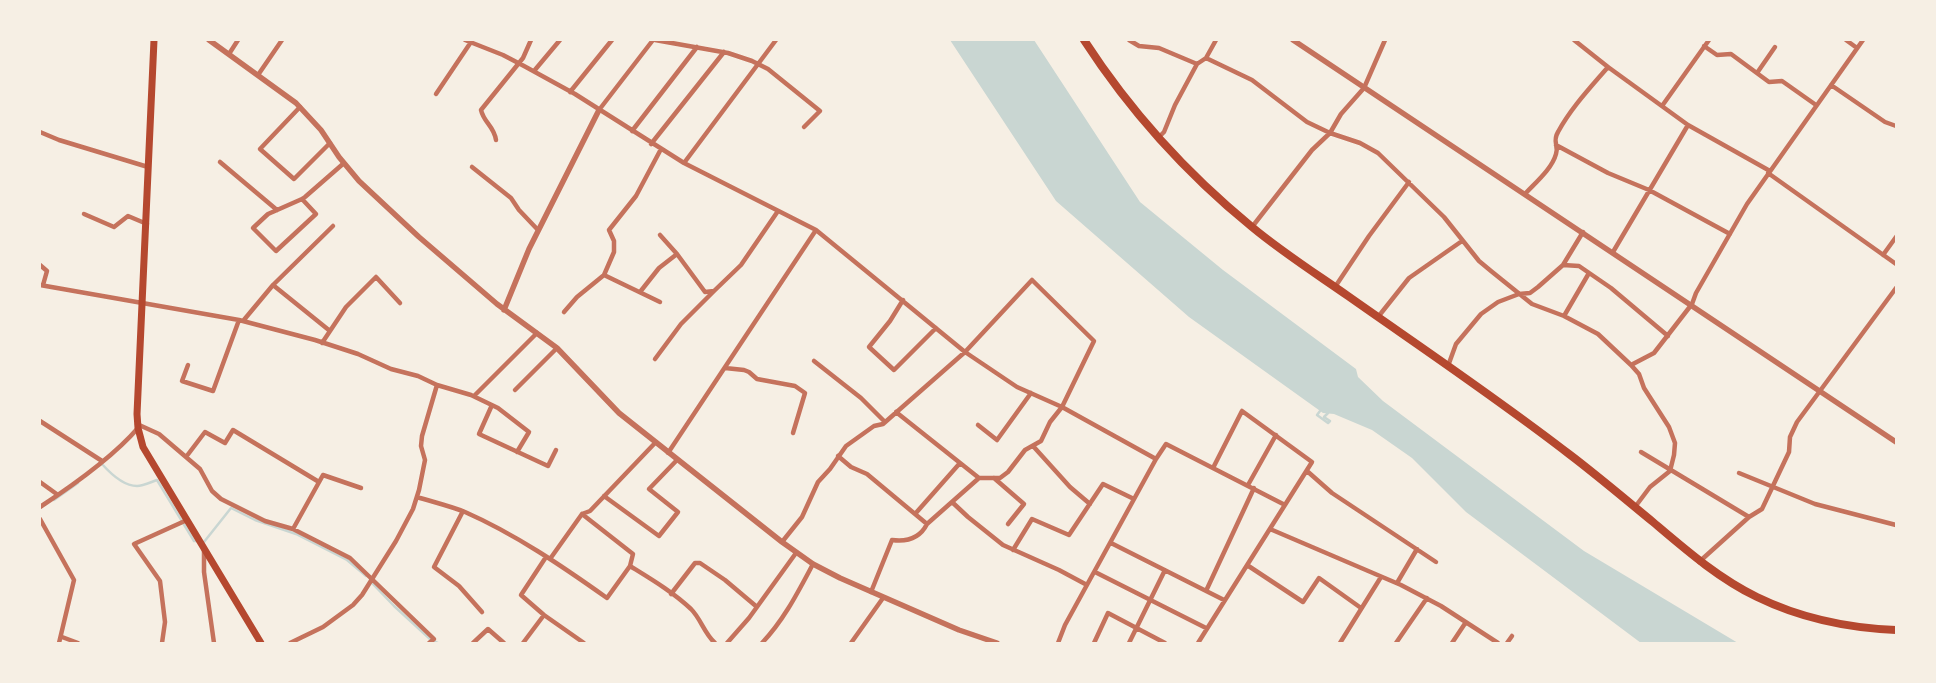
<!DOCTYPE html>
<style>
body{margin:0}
#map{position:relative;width:1936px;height:683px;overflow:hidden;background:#f6efe4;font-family:Commissioner,sans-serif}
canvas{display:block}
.frame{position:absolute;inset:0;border:41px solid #f6efe4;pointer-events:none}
</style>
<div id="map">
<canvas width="1936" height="683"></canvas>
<div class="frame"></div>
</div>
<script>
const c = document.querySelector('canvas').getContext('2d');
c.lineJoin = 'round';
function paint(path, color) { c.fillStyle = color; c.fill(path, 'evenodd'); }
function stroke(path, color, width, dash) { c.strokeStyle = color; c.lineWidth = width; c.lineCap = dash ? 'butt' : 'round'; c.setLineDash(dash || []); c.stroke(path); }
const water = new Path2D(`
 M950,40h84l106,162 83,68 133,99 2,8 25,24 201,150 154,92h-97l-175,-131 -54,-54 -40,-28 -38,-16 -11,-1 -134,-96 -133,-116z`);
const stream = new Path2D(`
 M1320,411l-3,4 11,8 2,-2 -6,-4 4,-4
 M100,465l2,-1c8,9 22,22 35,22 6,0 14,-4 20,-6l37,61h3
 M54,500l24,-17
 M202,542h2l27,-34 24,12 41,14 51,26 19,16
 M371,582l23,24 36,33 8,4`);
const minor = new Path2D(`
 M465,40l38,15 21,11 51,28 109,69 132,67 149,122 52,35 45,20 94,52 -91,166 -7,18
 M655,40l73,13 24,8 16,8 52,42 -16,16
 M1129,40l10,6 20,2 38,16
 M1574,40l34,27 80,58 82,46
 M1846,40l11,8
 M1704,46l13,9 14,-1 38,28 13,-1 34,24
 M229,54l9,-14
 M1206,58l46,22 55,42 23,11 30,10 18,10 66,64 35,44 12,10 41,33 32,12 34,18 33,31 8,9 5,14 25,39 6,16 -1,12 -4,16 -20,16 -15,20
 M534,71l26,-31
 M1757,73l18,-26
 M258,75l24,-35
 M1831,85l54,37 11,4
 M570,92l42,-52
 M436,94l35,-52
 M1662,106l47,-66
 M300,107l-40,42 34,30 36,-36
 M599,110l54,-70
 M632,131l65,-84
 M40,132l19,8 89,27
 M1158,138l6,-6 11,-27 22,-41 9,-6 10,-18
 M496,140c-2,-14 -12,-17 -15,-30l42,-52 8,-18
 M651,144l73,-92
 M1556,145l52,28 41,17 81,44
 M220,162l57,48
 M684,163l92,-123
 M472,167l39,31 8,12 19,20
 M1768,173l128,91
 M1525,194c10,-11 27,-25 31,-40 3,-9 -4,-12 2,-22 13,-24 32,-44 50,-65
 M302,199l14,15 -40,37 -23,-23 15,-14 34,-15 3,-2 39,-34
 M84,214l30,13 14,-11 19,8
 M1252,227l60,-77 18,-17 11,-19 23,-26 21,-48
 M660,235l17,19 28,38 9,-1 27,-26 37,-54
 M1613,252l75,-127
 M1883,255l13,-18
 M40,265l7,6 -4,14
 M1563,265l16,1 32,22 57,48
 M604,275l56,27
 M40,285l199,35 76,20 43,14 33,15 27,7 19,9 34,10 27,13 31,24 -12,20
 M273,285l57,46
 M1335,287l34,-51 40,-54
 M640,292l19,-24 18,-14
 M903,300l-13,21 -21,26 25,23 42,-42
 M564,312l13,-15 27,-22 10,-23v-11l-5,-11 27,-34 25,-47
 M1564,316l25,-43
 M1378,317l31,-39 53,-37
 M243,321l30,-36 60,-59
 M322,343l24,-36 30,-30 24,26
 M655,359l26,-35 33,-33
 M814,361l47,37 24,24
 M188,365l-6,16 31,10 26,-71
 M1631,365l23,-12 38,-49 4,-11 51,-89 116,-164
 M1448,366l8,-22 25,-30 17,-12 21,-8 11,-1 8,-6 25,-22 20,-33
 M725,368l19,2 5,2 8,7 38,7 10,7 -12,40
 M515,390l42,-42
 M474,396l63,-63
 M492,405l-13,29 69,32 8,-16
 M40,421l62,40
 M137,424l22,10 41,35 12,22 9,8 44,22 28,8 57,29 84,81 -5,4
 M978,425l19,15 34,-47
 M1033,446l37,41 20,17
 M1641,452l108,65
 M668,453l148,-223
 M838,456l13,11 16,7 60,50
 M186,457l19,-25 20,11 8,-13 86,52
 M1156,459l10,-15 119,61
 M1307,471l25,22 104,69
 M1739,473l76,31 81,21
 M994,478l30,26 -16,20
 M40,482l18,13
 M1248,485l28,-50
 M604,496l55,40 19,-24 -29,-23 28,-29
 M417,497c16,5 33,9 48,15 50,22 97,54 142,86l23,-32 3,-12 -51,-40
 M952,502l16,15 35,28 56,25 28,15
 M40,507c32,-21 73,-50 98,-79
 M463,511l-29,56 25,19 23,26
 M915,514l45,-51
 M40,519l34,61 -15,63
 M293,529l30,-54 38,13
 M1270,529l131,56 40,21 57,37
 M782,542l20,-25 16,-35 12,-13 16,-23 28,-20 9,-2 82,-72 67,-72 62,61 -32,66 -12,15 -9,19 -16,9 -17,22 -8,6h-21l-83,-66
 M1111,543l113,57
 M204,550v22l10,71
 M1013,550l19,-31 37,16 34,-51 31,15
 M546,557l-25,38 23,20 40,28
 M550,559l32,-45 8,-3 65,-68
 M1699,562l50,-45 13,-8 27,-57 1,-15 7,-15 99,-134
 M1247,565l56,37 16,-24 42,30
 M630,566c21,13 43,26 61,43 10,10 13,24 24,34
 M1095,572l111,56
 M1397,583l20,-34
 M1206,591l48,-103
 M871,592l21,-52c15,2 28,-2 35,-16l52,-46
 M671,594l24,-31h5l25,17 32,27
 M62,637l16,6
 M162,643l3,-21 -5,-41 -26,-37 53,-24
 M290,643l33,-16 30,-22 9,-10 34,-54 17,-32 6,-19 6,-30 -4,-14 1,-10 15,-51
 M473,643l15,-14 16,14
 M523,643l21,-28
 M727,643l22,-25 47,-65
 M762,643c22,-23 36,-51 51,-79
 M851,643l32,-45
 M1094,643l14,-30 57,30
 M1129,643l36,-73
 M1198,643l114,-181 -70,-51 -29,57
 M1340,643l41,-66
 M1396,643l31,-45
 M1452,643l14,-21
 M1507,643l5,-7`);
const tertiary = new Path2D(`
 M209,40l87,63 25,27 18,27 20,24 60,56 78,67 60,44 62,65 163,129 31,22 27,14 119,52 38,13
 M1293,40l603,402
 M504,310l25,-61 70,-139`);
const primary = new Path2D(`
 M154,40l-17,374 1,14 5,19 118,196`);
const trunk = new Path2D(`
 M1084,40c46,71 102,133 168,187 30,25 63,46 96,69 74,52 150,103 221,158 29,22 56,45 84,68 33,28 65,56 104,75 43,21 91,31 139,33`);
paint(water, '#c9d6d2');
stroke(stream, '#c9d6d2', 2.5);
stroke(minor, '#c5725c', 4.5);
stroke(tertiary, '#c5725c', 5.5);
stroke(primary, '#b5482f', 7);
stroke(trunk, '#b5482f', 8);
</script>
